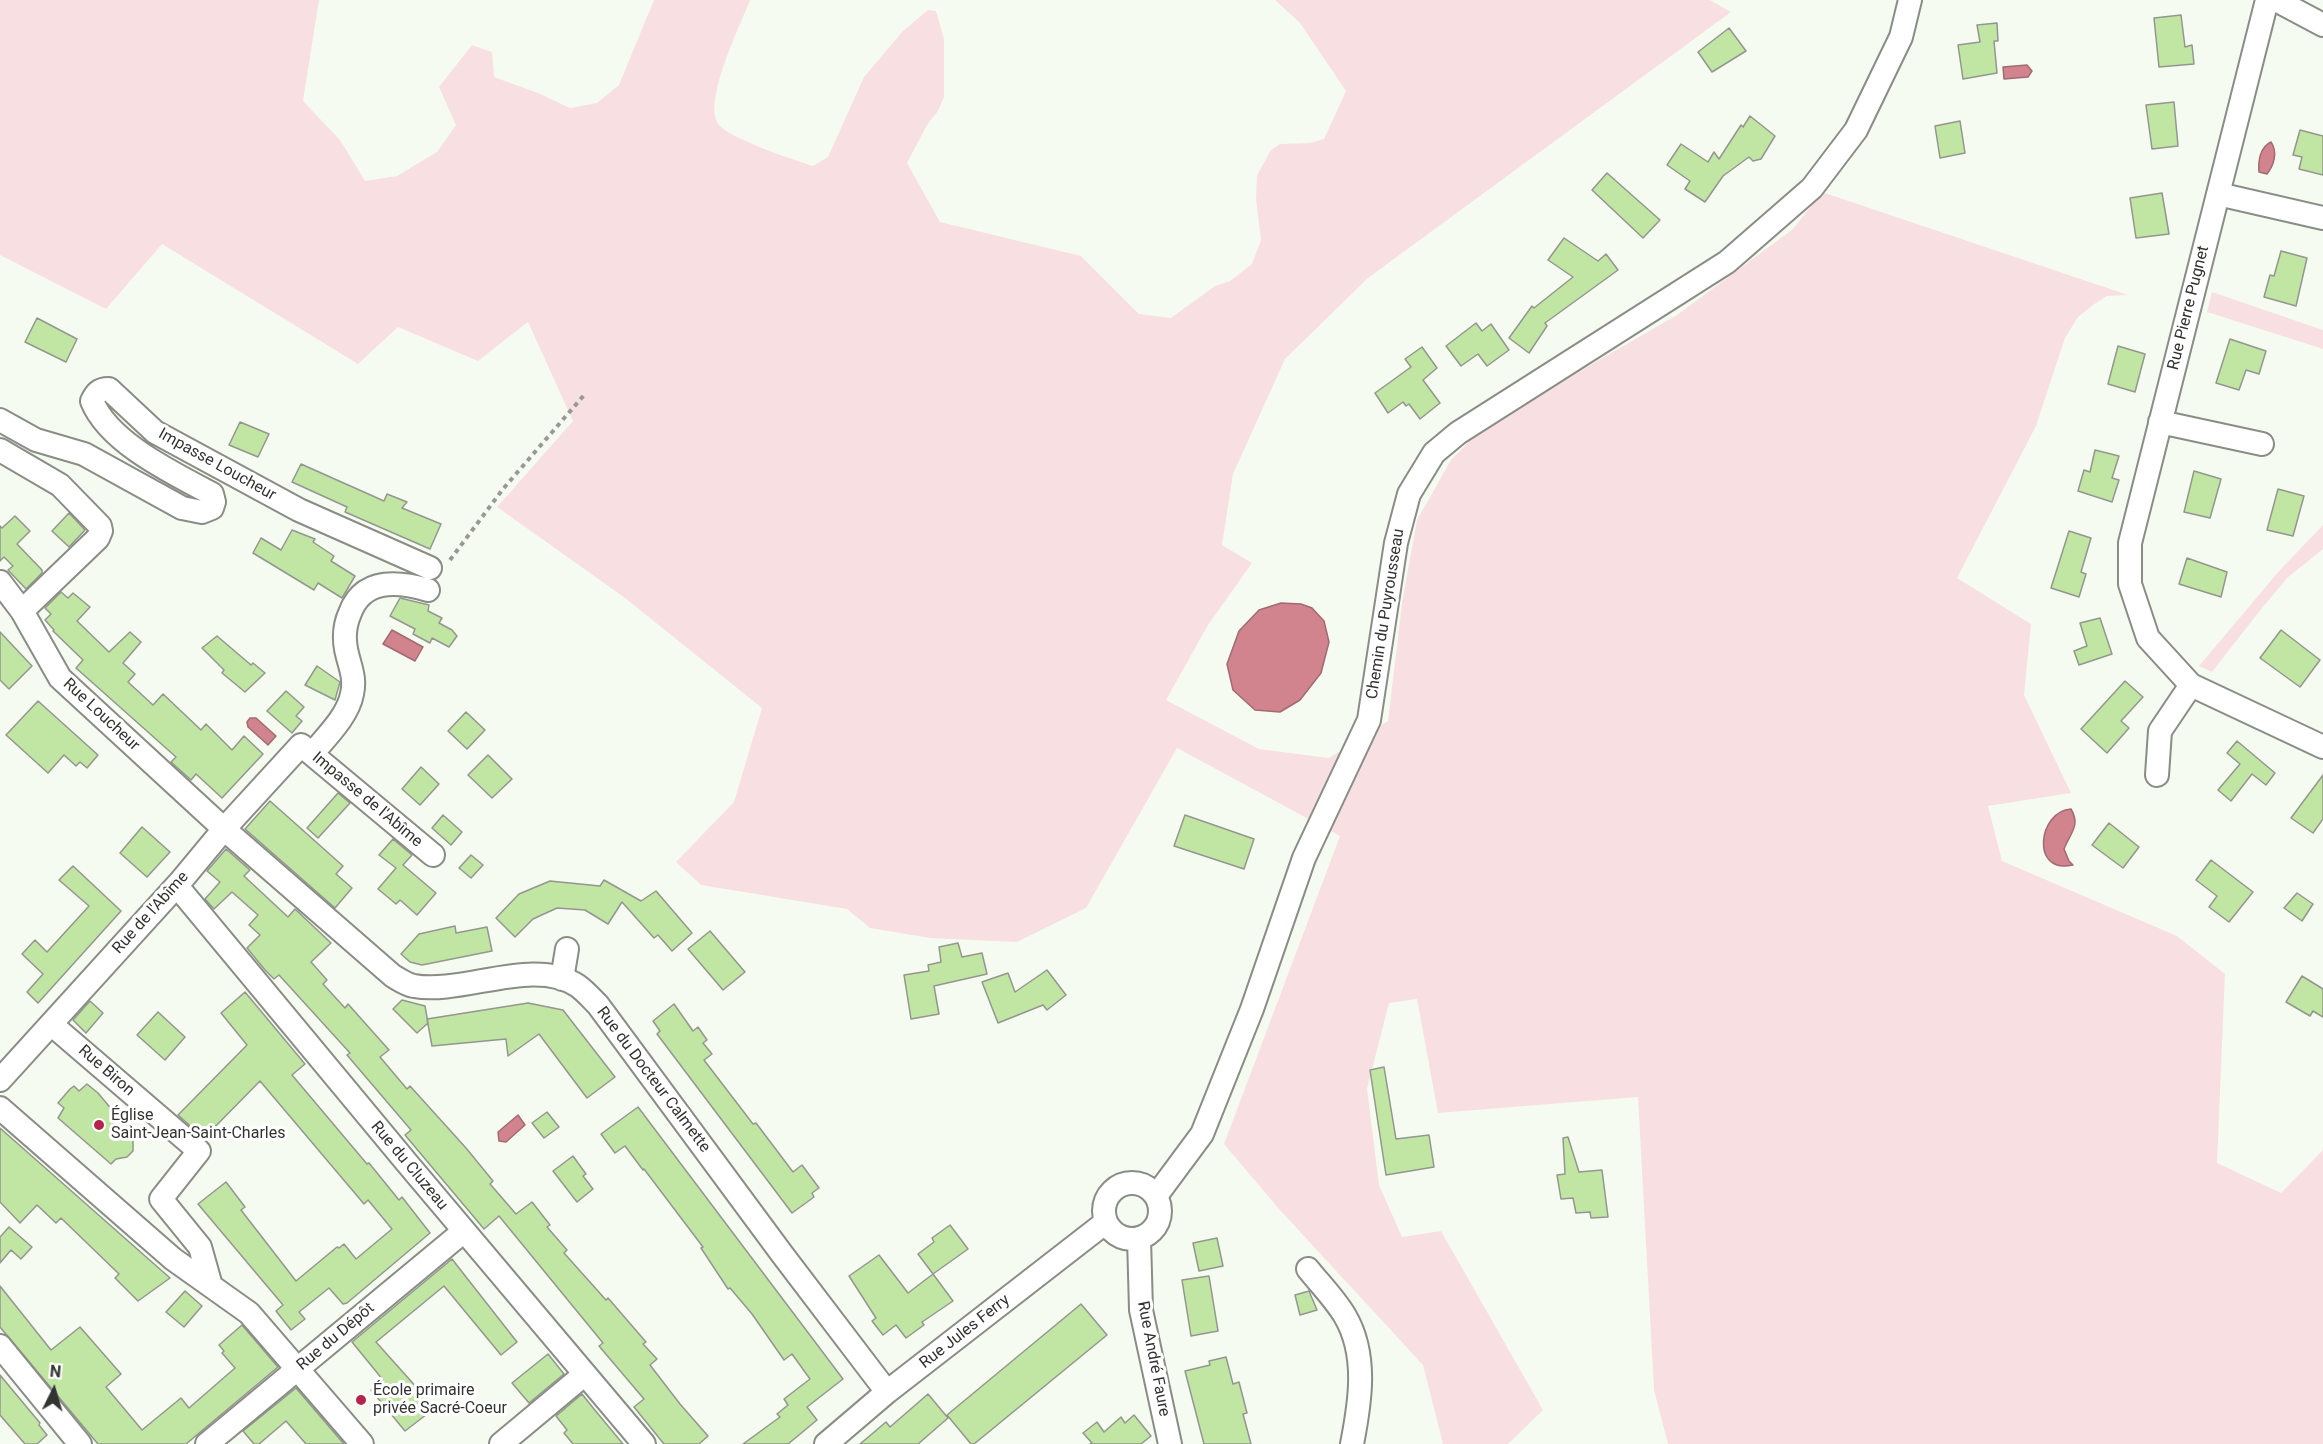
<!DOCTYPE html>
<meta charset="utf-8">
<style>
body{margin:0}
#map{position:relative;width:2323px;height:1444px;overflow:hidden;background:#f6fbf2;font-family:Roboto,sans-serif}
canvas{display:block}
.north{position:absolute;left:24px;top:1360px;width:60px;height:60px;-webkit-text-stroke:4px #fff;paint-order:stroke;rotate:5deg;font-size:16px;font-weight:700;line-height:24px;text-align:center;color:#323431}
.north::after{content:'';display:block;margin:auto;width:21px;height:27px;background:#323431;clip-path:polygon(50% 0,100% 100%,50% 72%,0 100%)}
</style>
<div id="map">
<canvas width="2323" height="1444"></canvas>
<div class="north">N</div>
</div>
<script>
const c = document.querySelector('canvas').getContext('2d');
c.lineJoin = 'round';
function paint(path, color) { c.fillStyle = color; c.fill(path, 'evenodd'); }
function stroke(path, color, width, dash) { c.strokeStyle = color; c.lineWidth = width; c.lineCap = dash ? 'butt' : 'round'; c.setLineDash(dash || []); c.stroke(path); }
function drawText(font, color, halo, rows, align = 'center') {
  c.font = font + ' Roboto,sans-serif'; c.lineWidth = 6; c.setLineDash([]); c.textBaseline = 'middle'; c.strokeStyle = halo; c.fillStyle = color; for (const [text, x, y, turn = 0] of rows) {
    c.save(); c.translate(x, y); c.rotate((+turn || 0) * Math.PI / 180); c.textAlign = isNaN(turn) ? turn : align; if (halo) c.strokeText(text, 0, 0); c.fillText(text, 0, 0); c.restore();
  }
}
const green = new Path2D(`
 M0,0h319l-16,101 37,39 25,41 32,-5 40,-24 19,-27 -17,-38 33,-42 20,7 2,25 44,16 32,15 27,-5 22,-18 35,-85h96c-9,24 -50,106 -30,126 12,13 74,34 93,40l15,-9 36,-80 39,-46 25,-21 8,1 8,28v58l-6,14 -11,14 -20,38 33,59 141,34 58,58 32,4 44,-32 15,-5 22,-17 9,-24 -5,-41 1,-24 14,-25 9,-6 30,-1 14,-4 22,-48 -46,-68 -25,-23h435l21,12 -363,266 -83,81 -52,115 -11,71 30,18 -44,62 -42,75 93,49 70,9 59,-37 14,-118 15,-83 34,-60 32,-33 194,-112 116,-86 29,-37 306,103 -21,1 -14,9 -15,12 -13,21 -29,88 -79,152 74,46 -7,71 47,98 -83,13 14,55 175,75 48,38 -8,189 64,30 42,-43v294h-655l-14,-54 -16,-293 -200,16 -21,-114 -28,4 -22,86 12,96 23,52 39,-6 102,179 -35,34h-65l-20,-79 -144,-156 -55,-65 116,-308 -163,-88 -91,160 -69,34 -87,-4 -60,-10 -23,-19 -146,-24 -25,-23 58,-60 28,-94 -137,-110 -128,-91 76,-86 -45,-99 -50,39 -80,-34 -40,37 -196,-120 -56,65 -106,-54z
 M2212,292l111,38v19l-116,-37z
 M2323,525v24l-36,29 -29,35 -46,59 -13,-6 80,-95z`);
const water = new Path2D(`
 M2027,65l5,6 -4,6 -24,2 -1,-12z
 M2271,142c7,10 3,23 -4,32l-8,-2c-1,-11 1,-25 12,-30z
 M1281,603l20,1 11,4 12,13 5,21 -8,31 -21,27 -20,12 -25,-2 -22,-20 -6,-26 12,-33 20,-21z
 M392,630l31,17 -8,14 -32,-17z
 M250,718h6l20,18 -8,9 -20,-18 -1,-5z
 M2071,809c10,17 -1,24 -7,40l5,12 4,4c-43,10 -35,-54 -2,-56z
 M518,1115l7,10 -19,17 -7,-1 -1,-9z`);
const building = new Path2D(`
 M2181,15l4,32 7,-2 2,19 -35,3 -5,-49z
 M1997,23l1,18h-4l3,32 -34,6 -5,-34 22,-3 -3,-17z
 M1729,28l17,23 -34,21 -14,-20z
 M2174,102l4,44 -26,3 -6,-44z
 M1750,116l25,20 -14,23 -8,2 -4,-4 -26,19 -18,26 -20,-13 5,-8 -23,-16 14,-21 27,18 6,-10 5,7 22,-34 2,2z
 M1960,121l5,32 -25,5 -5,-32z
 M2300,130l23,6v39l-24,-6 3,-12 -9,-2z
 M1607,173l53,47 -17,18 -51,-48z
 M2162,193l7,41 -33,4 -6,-40z
 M1564,238l34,23 8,-7 12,16 -73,53 2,3 -18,27 -20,-15 23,-32 2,2 39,-31 -25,-17z
 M2281,251l26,7 -11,48 -32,-9 6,-22 4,1z
 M37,318l40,21 -11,23 -41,-20z
 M1476,323l6,8 9,-7 18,26 -22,16 -9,-12 -17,12 -15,-20z
 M2230,339l36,12 -7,23 -13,-4 -7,20 -23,-7z
 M2118,346l27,8 -10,38 -27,-8z
 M1422,347l15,21 -14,12 17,23 -20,16 -11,-15 -3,2 -3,-4 -15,11 -13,-20 36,-26 -6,-8z
 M240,422l29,12 -11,23 -29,-12z
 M2095,450l24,6 -7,22 7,2 -7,22 -34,-11 6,-21 6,2z
 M301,464l83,37 3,-7 20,8 -5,6 39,16 -11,25 -85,-37 2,-5 -55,-25z
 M2194,471l27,8 -11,39 -26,-6z
 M2278,489l26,7 -11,40 -26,-6z
 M69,513l16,17 -16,17 -17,-16z
 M15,516l15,15 -13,13 25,26v3l-16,16 -18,-19 5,-4 -9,-9 -4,4v-35l2,2z
 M292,530l23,9 -2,3 21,14 -3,5 24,15 -13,22 -24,-15 -4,7 -61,-37 8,-15 20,12z
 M2069,531l22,7 -10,34 5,2 -7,23 -28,-9z
 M2187,558l40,14 -6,25 -42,-13z
 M61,592l7,6 5,-5 17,14 -13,14 32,31 21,-20 11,10 -18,21 12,11 -7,8 25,23 10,-11 38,36 5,-6 26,26 12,-14 19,18 -41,44 -26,-24 -5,6 -20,-18 5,-5 -100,-89 7,-8 -30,-29 1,-1 -9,-10 6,-6 -6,-6z
 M400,598l29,7 -1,6 14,7 -3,5 13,7 5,6 -8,11 -17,-9 -2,5 -17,-9 2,-5 -25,-13z
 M2100,618l12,36 -33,11 -5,-14 13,-5 -7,-23z
 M2281,630l39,30 -20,27 -40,-29z
 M0,632l32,34 -23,23 -9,-9z
 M217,636l34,29 2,-2 12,10 -20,19 -23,-19 2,-3 -22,-22z
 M317,666l23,16 -5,18 -30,-15z
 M2125,681l18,16 -22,24 8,7 -22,25 -26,-24z
 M286,691l18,16 -8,9 6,5 -10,12 -25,-22z
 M38,701l60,54 -11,13 -7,-6 -4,4 -12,-11 -16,18 -42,-38z
 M466,712l19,18 -18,19 -19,-18z
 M2237,741l38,32 -9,12 -14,-11 -21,27 -13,-11 22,-26 -13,-11z
 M488,755l24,24 -20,19 -24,-23z
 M421,767l18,17 -19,21 -18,-16z
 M2323,775v44l-10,14 -22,-15z
 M338,793l12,10 -32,35 -11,-10z
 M270,801l73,65 -7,8 16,14 -17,20 -90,-79z
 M443,815l19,17 -11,13 -19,-17z
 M1185,815l69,24 -10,30 -70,-23z
 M2109,823l30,24 -16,21 -31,-23z
 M142,827l28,25 -23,25 -27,-24z
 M393,839l19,16 -9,10 33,28 -19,22 -17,-15 -4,4 -18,-15 18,-21 -17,-13z
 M226,849l24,21 -6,6 44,41 7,-8 36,34 -20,19 16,18 -4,4 22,24 3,-4 41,46 -9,7 27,32 3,-3 56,62 27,33 -3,3 26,30 16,-12 18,23 -3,2 20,23 -3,3 42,47 2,-2 38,44 -3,2 14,15 -7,6 30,39 28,32 -9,8h-35l-30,-37 10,-8 -45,-53 4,-3 -104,-127 -15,13 -79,-94 6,-5 -64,-75 3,-2 -71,-78 -5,4 -9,-9 -18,-22 13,-13 -11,-10 9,-10 -26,-23 -18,17 -9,-10 15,-17 -13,-11z
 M471,855l12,10 -12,13 -12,-10z
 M2211,860l42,32 -24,30 -20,-15 8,-11 -21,-16z
 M73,866l48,45 -83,92 -11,-11 16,-18 -21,-20 13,-14 12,12 42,-46 -30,-26z
 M604,880l37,21 15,-10 36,42 -20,18 -14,-16 -4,3 -32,-36 -14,22 -23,-14 -28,-2 -24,11 -18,18 -19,-19 23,-24 31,-13 50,5z
 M2297,893l16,11 -11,17 -18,-13z
 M455,926l1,7 31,-6 5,24 -70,14 -12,-3 -9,-8 18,-20z
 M710,931l35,41 -22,18 -35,-41z
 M958,943l4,14 20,-4 5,21 -53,12 5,28 -28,5 -7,-44 25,-4 -1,-6 13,-3 -2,-15z
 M1047,970l19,25 -19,15 -4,-5 -45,18 -16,-41 26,-9 7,19z
 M2302,976l21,13v28l-10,-6 -3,5 -24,-14z
 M245,992l60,72 -13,11 75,89 2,-1 30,37 3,-3 28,36 -83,70 -4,1 -14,-16 -30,24 6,7 -14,11 -15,-19 7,-6 -85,-101 28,-22 19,25 -4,3 55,71 41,-34 2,1 5,-4 12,15 36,-30 -24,-29 -4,4 -104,-123 -56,57 -26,-23 69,-70 -26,-32z
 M402,1000l23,6 3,17 -11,10 -24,-24z
 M90,1001l13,12 -17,20 -13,-13z
 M528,1003l35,7 52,67 -28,21 -48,-64 -31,22 -2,-17 -74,7 -5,-27z
 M674,1004l19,27 5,-4 9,13 -4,3 9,11 -8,6 49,64 3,-1 37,49 9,-7 17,23 -7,5 2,4 -22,16 -135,-179 3,-3 -7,-10z
 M158,1012l27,25 -20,23 -28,-25z
 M1384,1067l12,72 33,-4 5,32 -48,8 -16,-105z
 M87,1084l11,9 15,18 2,-2 22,24 -4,5v13l-6,6 -11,2 -5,5 -53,-46 6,-10 -6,-5 12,-14 4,-3 5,5z
 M638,1107l205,272 -36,28 10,13 -29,24h-45l37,-27 -3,-3 11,-9 -4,-6 26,-20 -18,-25 -8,6 -32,-46 -22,-26 -2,1 -27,-41 2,-1 -59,-78 -1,1 -18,-24 -10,7 -14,-19z
 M547,1112l12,15 -15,11 -12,-15z
 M0,1128l170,150 -32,23 -23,-23 4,-4 -58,-56 -5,5 -19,-18 -17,18 -20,-21z
 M1568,1137l11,35 23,-2 6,47 -17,1 -1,-6 -14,1 -3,-15 -12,1 -4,-24 8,-1 -2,-36z
 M573,1156l13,18 -3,2 10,13 -16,13 -24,-31z
 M950,1225l18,24 -35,25 -15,-20 16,-12 -2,-4z
 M9,1227l23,20 -11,12 -10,-9 -11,13v-26z
 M1217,1238l6,28 -24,5 -6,-28z
 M879,1255l29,38 25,-19 20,27 -31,21 2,3 -18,13 -10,-13 -13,10 -11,-14 4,-3 -27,-42z
 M452,1259l65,83 -16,13 -57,-69 -68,56 59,66 -30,23 -34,-41 12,-10 -31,-38z
 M1209,1276l9,55 -27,5 -9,-56z
 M0,1286l51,64 29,-23 41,47 -15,13 36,43 39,-32 8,10 46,-40 -13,-15 2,-2 -5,-6 23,-20 36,42 -92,77h-88l-98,-117z
 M185,1291l17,15 -18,21 -18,-15z
 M1309,1291l8,19 -17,5 -5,-20z
 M1081,1304l26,31 -133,109h-3l-24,-29z
 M548,1354l16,20 -35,29 -17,-20z
 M1226,1357l7,27 6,-2 8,31 -4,1 8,30h-47l-19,-73 25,-6 -1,-4z
 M0,1375l40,48 -1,2 8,10 -10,9h-12l-25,-29z
 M296,1388l48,56h-38l-20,-23 -27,23h-5l-11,-13z
 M582,1394l12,15 29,35h-50l-9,-11 3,-3 -11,-14z
 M928,1394l20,24 -30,26h-58l26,-22 4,5z
 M1134,1415l17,21 -10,8h-51l2,-1 -9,-10 14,-11 7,10 17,-15 4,6z`);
const path = new Path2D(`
 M450,560l53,-71 82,-95`);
const minor = new Path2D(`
 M2267,0l-137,543v41l18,54 43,47 132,62
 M2276,0l47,25
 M2218,194l105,24
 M0,420l36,20 48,14 98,54 20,4 10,-4 2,-6 -2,-8c-39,-21 -103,-51 -120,-93 4,-8 7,-12 17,-12l46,43 144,78 131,58
 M2160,422l102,22
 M0,450l60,35 40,41 1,5 -3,7 -76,73
 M0,582l22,29 38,67 164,151 169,147c7,4 14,9 21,10 49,9 120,-30 164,0 7,5 14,13 20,19l184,249 105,138
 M312,754c14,-17 36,-38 40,-60 4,-17 -3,-29 -6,-45 -2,-11 -1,-25 4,-36 13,-35 47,-32 78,-23
 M2157,775l3,-44 31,-46
 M177,886l230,277 237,281
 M562,979l5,-30
 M51,1024l148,127 -38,48 39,48 11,39
 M0,1080l180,-198 44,-53 77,-84 132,110
 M0,1108l173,151 76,54 113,131
 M1104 1211a28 28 0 1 1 56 0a28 28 0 1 1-56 0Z
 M1156,1196l46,-62 50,-125 52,-151 65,-138 27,-177 13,-49 25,-41 24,-20 269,-171 85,-74 44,-58 45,-93 9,-37
 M1139,1238l2,72 29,134
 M1308,1269c12,15 27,30 37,47 23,39 15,87 7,128
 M0,1346l80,98
 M207,1444l257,-213
 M501,1444l84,-70
 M826,1444l61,-52 219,-170`);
const markers = [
 [99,1125,6,"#b5244c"],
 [361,1400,6,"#b5244c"]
];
const streetNames = [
 ["Rue Pierre Pugnet",2189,308,-76],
 ["Impasse Loucheur",217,465,29],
 ["Chemin du Puyrousseau",1386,614,-81],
 ["Rue Loucheur",101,715,43],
 ["Impasse de l'Abîme",367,800,40],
 ["Rue de l'Abîme",151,913,-48],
 ["Rue Biron",106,1071,41],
 ["Rue du Docteur Calmette",653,1080,53],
 ["Rue du Cluzeau",409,1166,50],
 ["Rue Jules Ferry",965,1332,-38],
 ["Rue du Dépôt",336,1337,-40],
 ["Rue André Faure",1153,1359,79]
];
const poiNames = [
 ["Église",111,1116],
 ["Saint-Jean-Saint-Charles",111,1134],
 ["École primaire",373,1391],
 ["privée Sacré-Coeur",373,1409]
];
paint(green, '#f8e0e2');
paint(water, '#d1838e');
stroke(water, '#a16b72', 1.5);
paint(building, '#c1e5a2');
stroke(building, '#93978f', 1.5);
stroke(minor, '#898d85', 26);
stroke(path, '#979a94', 4, [4.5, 4.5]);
stroke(minor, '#fff', 22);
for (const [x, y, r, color] of markers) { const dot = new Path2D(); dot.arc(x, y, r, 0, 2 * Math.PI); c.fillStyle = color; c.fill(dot); stroke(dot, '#fff', 2); }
drawText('16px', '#323431', '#fff', streetNames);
drawText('16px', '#323431', '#fff', poiNames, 'left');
</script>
